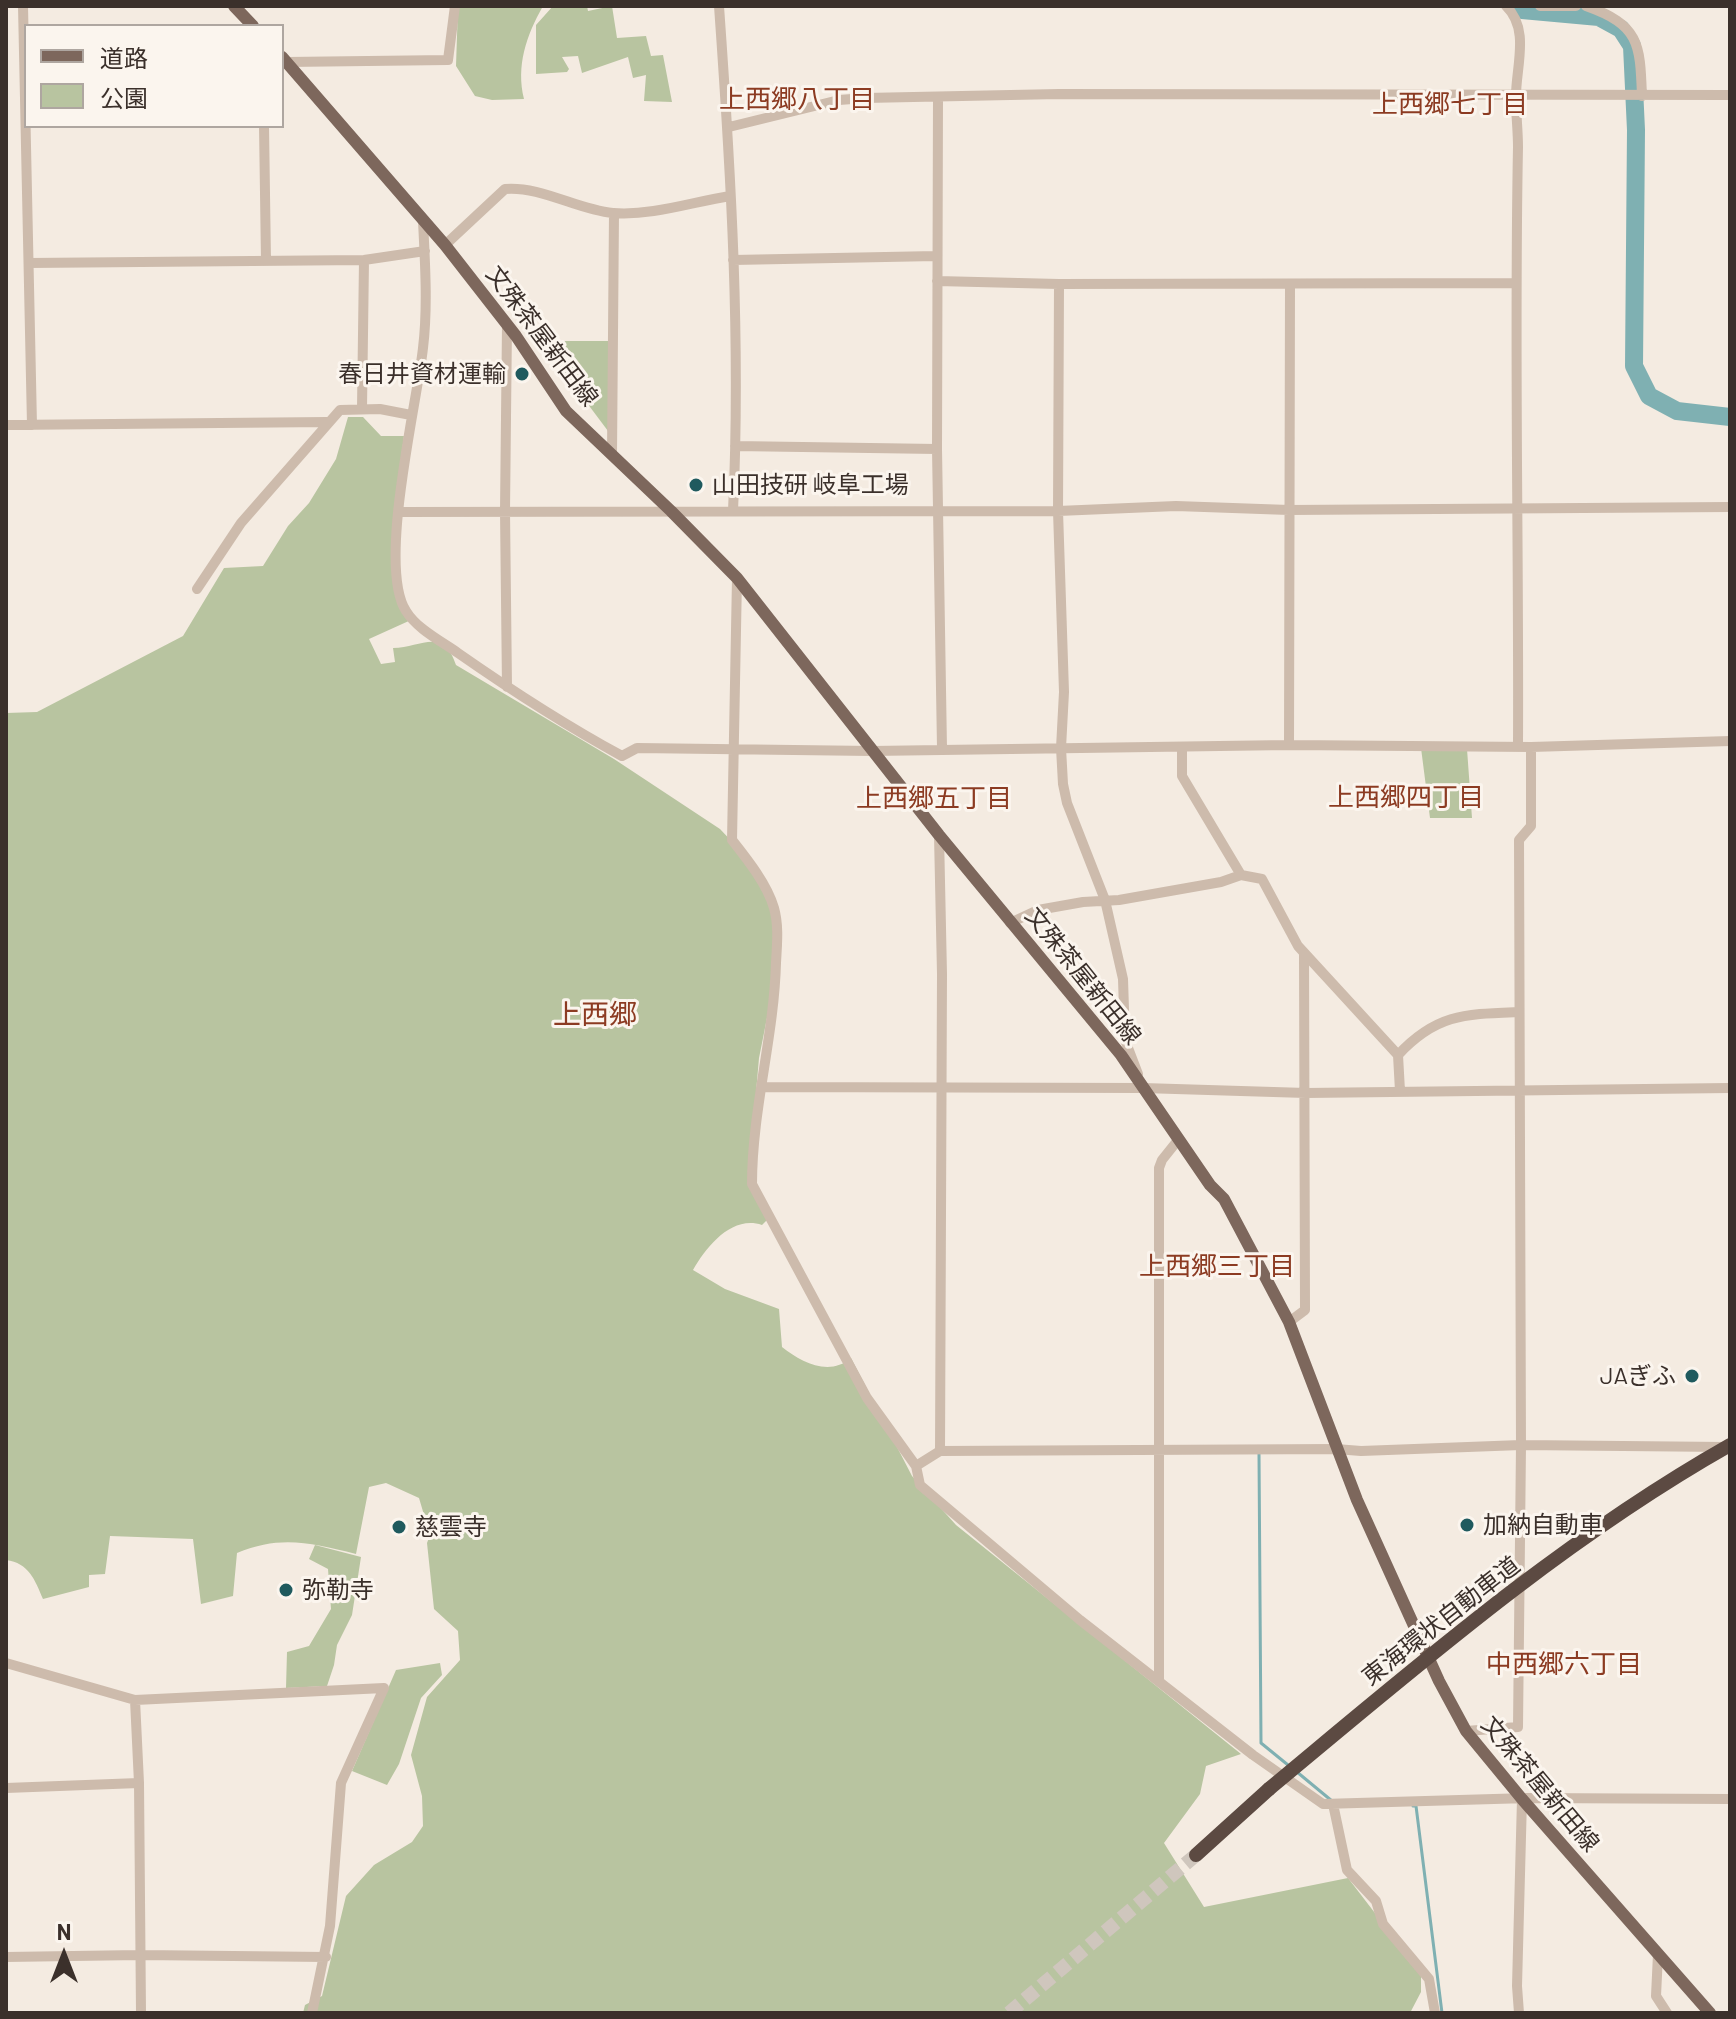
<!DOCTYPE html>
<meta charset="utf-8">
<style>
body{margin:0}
#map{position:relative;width:1736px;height:2019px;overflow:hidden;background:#f4ebe1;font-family:Barlow,"Noto Sans JP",sans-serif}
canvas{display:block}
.frame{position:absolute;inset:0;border:8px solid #3b302b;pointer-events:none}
.legend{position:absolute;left:24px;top:24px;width:260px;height:104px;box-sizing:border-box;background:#fbf5ee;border:2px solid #aea6a0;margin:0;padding:10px 14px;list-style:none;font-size:24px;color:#3b302b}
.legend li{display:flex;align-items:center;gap:16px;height:40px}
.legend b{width:40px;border:2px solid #aea6a0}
.north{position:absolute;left:24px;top:1915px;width:80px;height:80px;-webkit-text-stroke:6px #fbf5ee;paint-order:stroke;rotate:0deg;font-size:22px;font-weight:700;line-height:32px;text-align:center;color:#3b302b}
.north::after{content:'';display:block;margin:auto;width:28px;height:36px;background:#3b302b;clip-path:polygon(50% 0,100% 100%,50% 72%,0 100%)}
</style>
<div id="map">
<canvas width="1736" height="2019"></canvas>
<div class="frame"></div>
<ul class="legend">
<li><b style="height:10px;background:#7d675c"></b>道路</li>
<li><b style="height:22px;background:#b8c4a0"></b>公園</li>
</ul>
<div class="north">N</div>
</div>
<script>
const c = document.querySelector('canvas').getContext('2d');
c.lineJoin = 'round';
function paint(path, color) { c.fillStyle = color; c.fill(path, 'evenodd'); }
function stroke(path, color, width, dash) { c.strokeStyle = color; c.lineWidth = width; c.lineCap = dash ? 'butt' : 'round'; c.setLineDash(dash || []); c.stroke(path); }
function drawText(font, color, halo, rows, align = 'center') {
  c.font = font + ' Barlow,"Noto Sans JP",sans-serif'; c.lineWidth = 6; c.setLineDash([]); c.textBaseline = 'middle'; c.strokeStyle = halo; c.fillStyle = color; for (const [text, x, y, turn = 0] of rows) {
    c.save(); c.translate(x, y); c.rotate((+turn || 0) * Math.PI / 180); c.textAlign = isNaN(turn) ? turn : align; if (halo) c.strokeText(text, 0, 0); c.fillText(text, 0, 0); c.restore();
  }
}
const green = new Path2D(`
 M458,6h85c-17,30 -27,60 -19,93l-32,1 -17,-4 -19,-30z
 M553,6h34l1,5 24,-5 5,32 29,-2 5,20 12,-1 9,47 -28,-1 2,-26 -13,3 -5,-21 -46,16 -4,-17 -16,1 7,12 -2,3 -31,2v-49z
 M546,341h63l-1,90 -54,-72z
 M348,417h15l18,19h23c-5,42 -27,155 7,184l-42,19 12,25 14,-2 -2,-14c28,0 50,-22 63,17l158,94 106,70 37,39 25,75 -23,115 -9,104 2,16 18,39 -8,8c-30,-10 -55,21 -69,45l32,19 54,20 3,38c19,15 47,30 69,11l61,118 44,49 285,229 -35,12 -6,28 -36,49 40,64 144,-29 73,95v19l-11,21h-1107l2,-8 17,-9 24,-100 28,-31 38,-23 11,-16 -1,-30 -11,-41 16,-58 33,-37 -2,-29 -24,-22 -7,-66 3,-8 -11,-37 -33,-15 -17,4 -13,67c-45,-11 -75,-19 -119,-1l-4,43 -32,8 -8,-65 -83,-3 -5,38 -16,1v12l-46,12c-8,-19 -14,-36 -37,-39v-847l31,-1 146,-76 41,-68 39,-2 25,-40 21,-23 27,-44z
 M1421,748l46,1 5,69h-42z
 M315,1545l46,12 -9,58 -15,30 -3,20 -7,21 -41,2 1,-36 22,-6 22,-37 -3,-40 -19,-10z
 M440,1663l2,12 -21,23 -22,66 -12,21 -35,-14 44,-101z`);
const stream = new Path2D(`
 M1259,1454l2,289 27,22
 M1297,1772l35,29
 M1413,1806h3l26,207`);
const river = new Path2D(`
 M1518,6l4,4 77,7 22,12 11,17 4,84 -2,236 15,30 28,15 53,6`);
const highwayTunnel = new Path2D(`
 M1009,2013l187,-158`);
const minor = new Path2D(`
 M23,6l9,419
 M719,6c12,168 22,337 14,505
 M1506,6c25,24 9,63 10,93 0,16 2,32 2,48 -4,200 1,399 0,599
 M1540,6h36
 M1586,6c54,19 54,38 56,90
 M287,62l161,-2 7,-54
 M938,97l-1,352 5,299
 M264,126l2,135
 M729,127l110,-27 26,-2 194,-4 671,1
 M423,221c2,41 5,86 0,127 -6,56 -46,218 -17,263 11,18 35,30 52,42 53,37 107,72 164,103l15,-8 235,3 417,-6 242,2 199,-6
 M445,245l60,-56c37,-3 72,21 108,24 39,3 79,-11 117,-17
 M733,260l203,-4
 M29,263l335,-3 61,-9
 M937,281l122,3 456,-1
 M1059,284l-1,227 6,181 -3,56 2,36 4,19 38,97 18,79 2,61 13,34
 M507,324l-2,187 2,176
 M362,408l2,-148
 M6,425l321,-3
 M735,446l202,3
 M612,454l2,-241
 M399,512l659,-1 118,-5 113,4 441,-3
 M737,578l-5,262c15,19 35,44 42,68 5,18 3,36 2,55 -2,74 -24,147 -24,221l115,214 49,68 4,19 160,135 173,135 70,49 205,-6 202,1
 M197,589l44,-66 99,-113 40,-1 31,6
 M1289,745l1,-461
 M1182,747v29l59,99
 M939,835l3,139 -2,477
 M1010,923l28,-13 45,-8 36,-2 102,-18 20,-7 21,4 36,67 100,109 2,36
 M1398,1055c38,-41 67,-41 120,-43
 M762,1087l381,1 163,5 424,-5
 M1289,1322l16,-12 -1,-356
 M916,1466l24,-15 396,-2 25,2 160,-6 204,2
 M6,1663l129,37 249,-12 -43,95 -11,143 -18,87
 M1159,1681v-513l3,-8 16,-20
 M135,1700l4,83 2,230
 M1466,1731l52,-4 3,-282 -2,-605 12,-14v-79
 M6,1788l133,-5
 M1333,1804l14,66 29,31 7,23 46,55 6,34
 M1658,1954l-2,42 11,17
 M6,1957l134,-2 186,2
 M1519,2013l-2,-27 5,-187`);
const major = new Path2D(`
 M234,6l19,20
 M282,57l163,188 71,91 50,75 105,100 66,67 202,257 182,220 89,130 14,14 65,123 68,178 82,181 27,50 56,68 188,214`);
const highway = new Path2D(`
 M1196,1855l73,-66`);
const highwayBridge = new Path2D(`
 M1269,1789c147,-122 293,-249 461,-344`);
const markers = [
 [522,374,8,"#1f5a5e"],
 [696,485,8,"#1f5a5e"],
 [1692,1376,8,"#1f5a5e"],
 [1467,1525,8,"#1f5a5e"],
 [399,1527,8,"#1f5a5e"],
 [286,1590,8,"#1f5a5e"]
];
const streetNames = [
 ["文殊茶屋新田線",542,336,53],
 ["文殊茶屋新田線",1083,976,51],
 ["東海環状自動車道",1441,1621,-38],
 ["文殊茶屋新田線",1540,1784,50]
];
const poiNames = [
 ["春日井資材運輸",506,374,"right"],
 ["山田技研 岐阜工場",712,485],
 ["JAぎふ",1676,1376,"right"],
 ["加納自動車",1483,1525],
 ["慈雲寺",415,1527],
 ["弥勒寺",302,1590]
];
const neighbourhoodNames = [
 ["上西郷八丁目",797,99],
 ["上西郷七丁目",1450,104],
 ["上西郷四丁目",1406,797],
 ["上西郷五丁目",934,798],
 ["上西郷三丁目",1217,1266],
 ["中西郷六丁目",1564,1664]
];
const quarterNames = [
 ["上西郷",595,1015]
];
paint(green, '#b8c4a0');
stroke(stream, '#7fb0b2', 3);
stroke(river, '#7fb0b2', 18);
stroke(highwayTunnel, '#cfc6bd', 14, [14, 7]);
stroke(minor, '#cdbbac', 10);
stroke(major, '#7d675c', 12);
stroke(highway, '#5c4a42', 14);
stroke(highwayBridge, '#5c4a42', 14);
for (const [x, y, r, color] of markers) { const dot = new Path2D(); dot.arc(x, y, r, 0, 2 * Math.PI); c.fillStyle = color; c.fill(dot); stroke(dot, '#fbf5ee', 3); }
drawText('24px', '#3b302b', '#fbf5ee', streetNames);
drawText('24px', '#3b302b', '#fbf5ee', poiNames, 'left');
drawText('26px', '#8c3b22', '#fbf5ee', neighbourhoodNames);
drawText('28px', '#8c3b22', '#fbf5ee', quarterNames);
</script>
